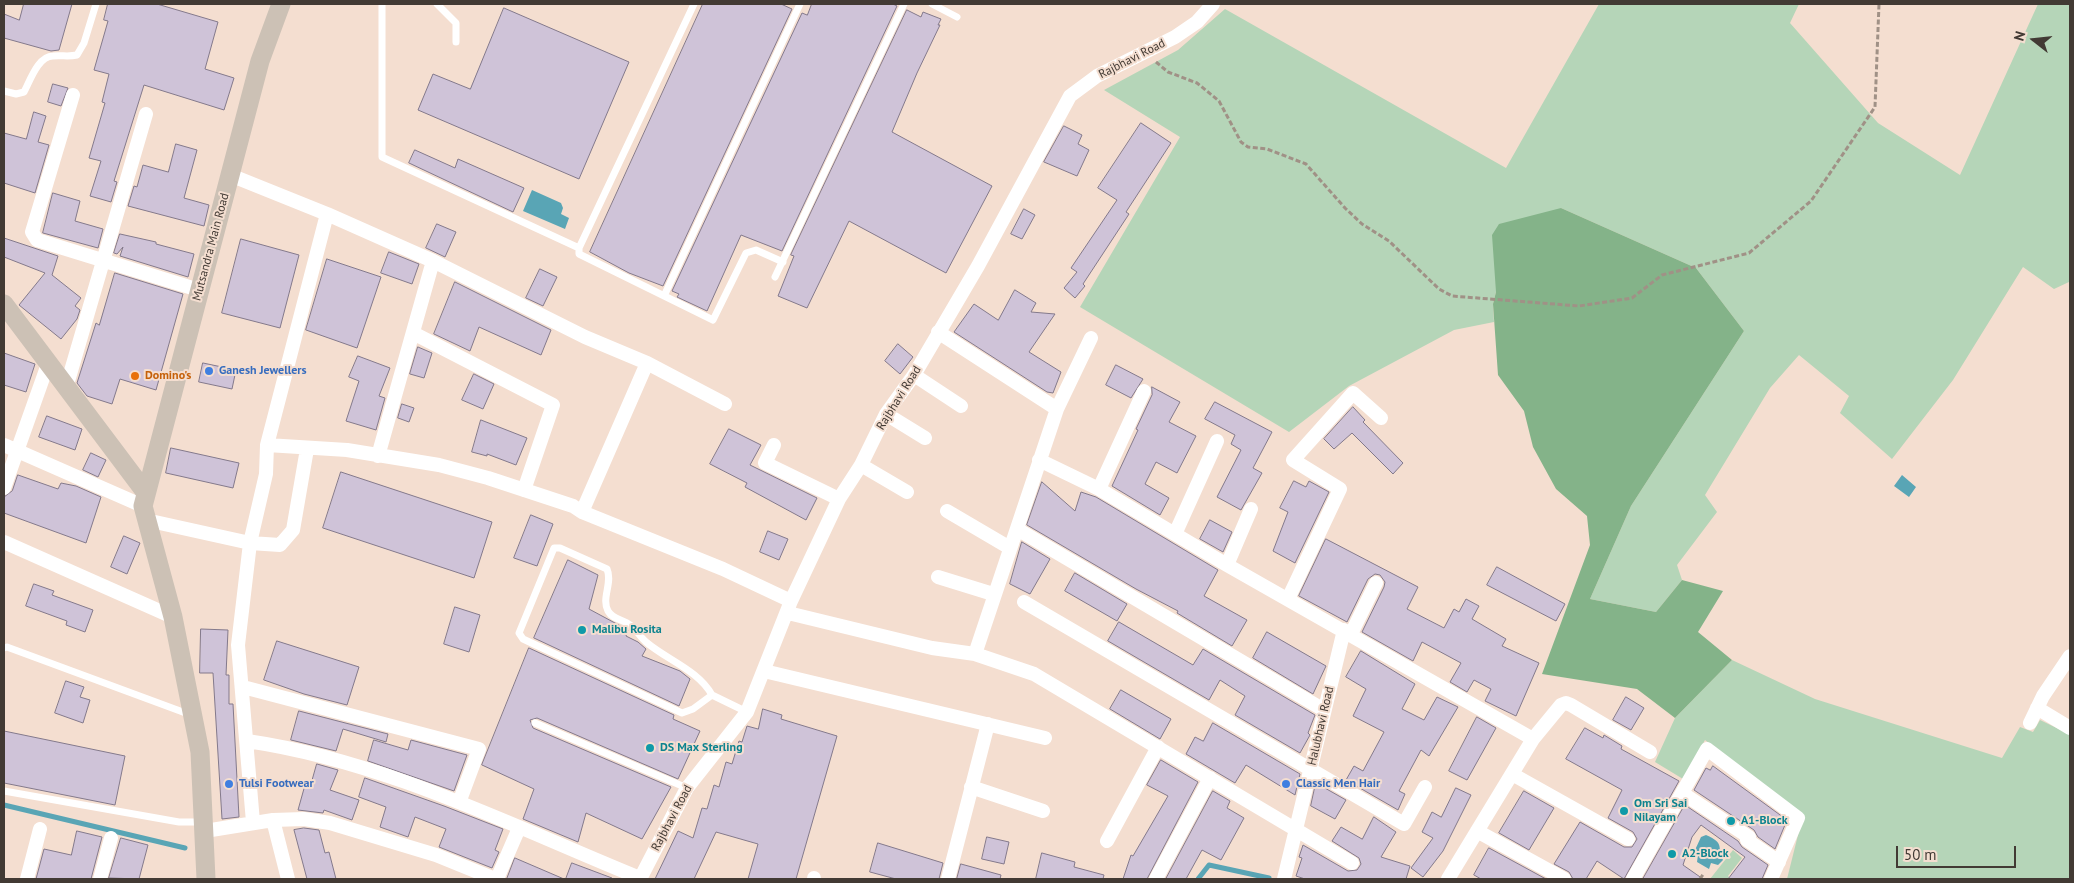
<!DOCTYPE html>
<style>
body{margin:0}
#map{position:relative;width:2074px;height:883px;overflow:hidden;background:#f4ded0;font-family:"PT Sans",sans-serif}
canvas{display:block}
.frame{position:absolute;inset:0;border:5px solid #423a34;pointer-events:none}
.north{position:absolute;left:2009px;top:15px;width:50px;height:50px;-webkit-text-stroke:4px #f4ded0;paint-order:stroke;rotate:286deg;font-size:14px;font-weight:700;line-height:20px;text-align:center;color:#423a34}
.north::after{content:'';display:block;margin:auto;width:18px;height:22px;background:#423a34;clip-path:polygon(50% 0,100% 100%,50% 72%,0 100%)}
.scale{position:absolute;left:1896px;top:846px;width:120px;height:22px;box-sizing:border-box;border:2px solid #423a34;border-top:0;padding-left:6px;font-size:15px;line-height:18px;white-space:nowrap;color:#423a34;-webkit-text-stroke:4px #f4ded0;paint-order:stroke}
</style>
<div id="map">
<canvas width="2074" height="883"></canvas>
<div class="frame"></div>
<div class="north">N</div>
<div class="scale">50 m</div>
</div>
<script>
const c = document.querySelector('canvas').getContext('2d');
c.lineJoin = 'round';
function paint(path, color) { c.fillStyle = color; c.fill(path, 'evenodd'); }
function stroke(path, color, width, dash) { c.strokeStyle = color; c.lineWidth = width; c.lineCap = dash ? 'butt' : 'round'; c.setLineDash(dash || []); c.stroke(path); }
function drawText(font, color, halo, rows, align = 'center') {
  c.font = font + ' "PT Sans",sans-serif'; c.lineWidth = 4; c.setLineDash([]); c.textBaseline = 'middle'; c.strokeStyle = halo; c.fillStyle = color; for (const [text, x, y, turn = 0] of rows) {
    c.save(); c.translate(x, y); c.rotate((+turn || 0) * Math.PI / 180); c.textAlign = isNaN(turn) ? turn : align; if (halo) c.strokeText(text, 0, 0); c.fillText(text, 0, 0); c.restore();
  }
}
const green = new Path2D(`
 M1599,4h200l-9,19 88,100 82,52 78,-171h32l-1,278 -15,7 -31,-22 -70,113 -61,79 -52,-46 9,-17 -50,-41 -29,33 -65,107 12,17 -40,53 5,15 -26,32 -66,-13 41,-93 113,-175 -48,-63 -135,-60 -65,84 -3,12 1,18 -40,8 -105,56 -60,46 -209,-125 100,-170 -76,-47 74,-40 47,-41 281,159z
 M1732,660l83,39 187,59 18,-31 13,5 7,-12 25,12 5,-7v154h-283l16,-64 -98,-75 -22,39 -28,-17 20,-44z
 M1733,850l9,8 -14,18 3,3h-21z`);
const forest = new Path2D(`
 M1561,208l135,60 48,63 -113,175 -41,93 66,13 26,-32 41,11 -25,41 34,28 -57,58 -38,-29 -95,-15 48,-129 -3,-29 -31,-27 -23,-42 -9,-36 -26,-36 -5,-71 3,-12 -4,-57 7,-11z`);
const water = new Path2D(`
 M532,190l29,13 2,5 -2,6 8,4 -4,11 -42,-18z
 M1902,475l14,12 -7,10 -15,-11z
 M1706,835c20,9 10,11 17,25l-5,5 -7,-2 -2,6 -12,-7 1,-7 -3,-5 6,-13z`);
const stream = new Path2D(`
 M4,805l181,43
 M1198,879l11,-14 60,13`);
const building = new Path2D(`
 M24,4h48l-13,46 -8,1 -47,-13v-24l15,6z
 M108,4h49l61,18 -13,47 29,9 -10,32 -80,-25 -30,96 3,1 -6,20 -21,-6 11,-35 -12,-3 16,-55 -3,-1 7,-28 -15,-4 14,-49 -4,-1z
 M703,4h78l11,5 -129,277 -34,-13 -39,-21z
 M812,4h81l4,2 -115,245 -41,-16 -34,76 -30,-14 2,-3 -7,-3 130,-278 5,2z
 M504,8l125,54 -50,117 -161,-69 15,-36 37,15z
 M907,10l14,7 2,-5 18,7 -3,6h2l-23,48 -25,59 100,54 -46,87 -97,-52 -42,87 -29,-12 16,-40 -3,-1z
 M53,84l15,4 -7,18 -13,-4z
 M34,112l12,4 -8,26 11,3 -14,48 -31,-10v-50l22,6z
 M1141,123l30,20 -45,69 3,2 -46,70 2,2 -10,12 -11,-10 13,-16 -6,-4 46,-68 -19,-12z
 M1064,126l18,9 -4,9 11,6 -12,26 -33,-14z
 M176,144l21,6 -13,48 25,7 -5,21 -76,-20 6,-20 3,1 6,-22 25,7z
 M415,150l40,18 3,-9 66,29 -11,24 -104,-49z
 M53,193l27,8 -5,20 28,8 -5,19 -55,-15z
 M1024,209l11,6 -13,24 -11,-5z
 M437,224l19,8 -11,25 -19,-9z
 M120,234l36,8v2l38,10 -6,23 -68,-21 3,-9 -6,7 -3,-1z
 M4,238l54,18 -6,19 29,23 -6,8 5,4 -3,9 -16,20 -42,-34 26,-32 -41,-16z
 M241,239l58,16 -19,73 -58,-15z
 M389,252l30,12 -7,20 -31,-11z
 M327,259l54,18 -24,71 -51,-18z
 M540,269l17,8 -14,29 -17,-8z
 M115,273l68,21 -27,96 -36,-11 -8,25 -25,-8 -10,-13 19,-60 3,2z
 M455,282l96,48 -10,25 -62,-28 -9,24 -36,-17z
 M1015,290l21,13 -5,9 24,2 -26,38 32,20 -8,21 -6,-1 -93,-60 20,-28 24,16z
 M898,344l15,13 -13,17 -15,-13z
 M418,347l14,6 -8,25 -14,-4z
 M4,353l31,11 -9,28 -22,-7z
 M358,356l32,12 -11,28 6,2 -9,32 -30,-9 13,-40 -10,-4z
 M203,363l33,7 -4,19 -33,-7z
 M1116,365l27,14 -12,19 -25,-13z
 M474,374l20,10 -11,25 -21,-9z
 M1152,387l28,15 -11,20 27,14 -19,37 -21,-11 -11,22 24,14 -9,17 -48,-29 26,-56 -2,-1 16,-34z
 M1215,402l57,30 -19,36 9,5 -21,37 -24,-13 24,-47 -10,-6 4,-9 -30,-16z
 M402,404l12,4 -5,14 -11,-4z
 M1353,407l12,13 -2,2 40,41 -10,11 -41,-41 -18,16 -10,-10z
 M47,416l35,13 -7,21 -36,-13z
 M481,420l46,18 -11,27 -29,-11v2l-15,-4z
 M729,429l32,16 -11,20 67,33 -11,22 -61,-33 2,-4 -37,-19z
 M171,448l68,15 -6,25 -67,-15z
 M91,453l15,7 -8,17 -15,-7z
 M341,472l151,50 -18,56 -151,-50z
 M18,475l40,14 3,-6 15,3 25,11 -15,46 -82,-30v-16l8,-6z
 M1294,481l12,6 3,-6 20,11 -34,71 -22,-12 15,-39 -8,-4z
 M1042,482l33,29 6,-19 15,5 122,73 -14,26 43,24 -15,26 -55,-33 1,-2 -42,-22 -109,-64z
 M531,515l22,9 -16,42 -23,-8z
 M1210,520l22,12 -9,20 -23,-13z
 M768,531l20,8 -9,21 -19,-8z
 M124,536l16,7 -13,31 -16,-7z
 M1326,539l92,48 -11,22 37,19 10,-19 5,3 7,-13 13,7 -7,13 34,20 -4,7 37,17 -23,53 -31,-15 6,-12 -17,-9 -7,12 -17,-10 11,-19 -39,-21 -9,19 -51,-29 22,-45 1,-5 -5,-7 -5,-1 -7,5 -21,43 -48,-26z
 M1022,542l28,17 -20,35 -20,-10z
 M568,560l30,15 -9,34 39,21 -2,6 12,6 8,7 -4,7 38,15 10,8 -11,27 -145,-68z
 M1497,567l68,37 -9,17 -69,-36z
 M1075,573l52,31 -10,17 -52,-30z
 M34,584l20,7 -2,4 41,15 -8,22 -19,-7 1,-4 -41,-15z
 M455,607l25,8 -11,37 -25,-8z
 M1119,622l74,43 10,-16 112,66 -7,18 2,2 -10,18 -65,-38 10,-19 -25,-16 -11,20 -101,-59z
 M201,629l27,1 -2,45h3v29h4l6,113 -17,2 -9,-146h-13z
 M1267,632l59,34 -13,28 -60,-36z
 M277,641l82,26 -12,38 -43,-11 -40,-14z
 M529,648l145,67 -1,4 27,12 -22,48 -141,-61 -7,2 3,8 138,59 -29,52 -56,-26 -8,29 -55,-23 11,-30 -52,-24z
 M1361,651l54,33 -13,25 22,11 13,-23 21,10 -29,49 -8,-6 -22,41 6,3 -7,16 -52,-30 8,-14 9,5 21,-39 -31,-16 13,-27 -20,-12z
 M66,681l18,6 -4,10 10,3 -7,23 -28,-10z
 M1121,690l50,29 -11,20 -50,-30z
 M1626,697l18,11 -13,22 -18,-10z
 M763,709l19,6 -1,4 56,17 -41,143h-48l10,-35 -42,-12 -22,47h-39l23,-48 15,7 9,-30 5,1 7,-24 5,2 7,-25 6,2 7,-23 3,1 5,-16 11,3z
 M299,711l89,23 -2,8 -43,-13 -7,22 -45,-11z
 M1477,717l19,11 -29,52 -18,-9z
 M1213,723l87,51 -5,21 -49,-30 -11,18 -49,-29 9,-17 8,4z
 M1585,728l18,10 1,-3 18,11 -1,3 58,32 -55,98 -27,-18 -11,18h-13l-4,-7 -15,-8 26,-42 44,25h8l5,-8 -4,-7 -25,-14 14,-28 -56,-31z
 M4,731l121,25 -10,49 -111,-22z
 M374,740l34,10 3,-10 56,15 -13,36 -86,-30z
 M1161,760l37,22 -51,97h-24l8,-24 2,1 35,-60 -21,-11z
 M317,764l21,6 -8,20 29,10 -7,20 -28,-10 -1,3 -25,-3 7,-25 5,1z
 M1713,766l74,54 -12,29 -17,-12 -4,-7 -60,-40 12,-22 4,2z
 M365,778l79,28 59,23 -8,21 4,2 -7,16 -53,-21 7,-18 -31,-12 -7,20 -28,-10 6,-20 -27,-10z
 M1316,783l30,17 -11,19 -24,-13z
 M1456,788l15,7 -28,56 -20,26 -12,-9 22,-30 -11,-6 10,-20 9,5z
 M1213,791l17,10 -3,7 17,10 -23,42 -19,-10 -16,29h-20z
 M1524,791l30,17 -25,42 -30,-17z
 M1685,805l53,36 4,6 26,18 -6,14h-34l17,-22 -44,-32 -9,12 -9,28 20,14h-60z
 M1374,817l22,15 -15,25 29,9 -4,13h-101l-9,-3 6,-18 -3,-1 4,-12 45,26 9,-1 4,-6 -2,-6 -27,-17 9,-14 21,12z
 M304,828l15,2 6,23 4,-1 7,27h-29l-13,-49z
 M77,831l25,6 -11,42h-55l8,-30 27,6z
 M987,837l22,5 -5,22 -22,-5z
 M121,838l27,7 -9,34 -30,-1z
 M878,843l65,20 -4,16h-43l-26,-7z
 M1489,848l57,31h-65l-7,-4z
 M1042,853l33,9 -1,5 30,8 -1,4h-67z
 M515,858l49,21h-57z
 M572,863l40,15v1h-46z
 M961,864l40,11 -1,4h-43z`);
const path = new Path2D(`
 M1156,62l12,10 29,11 22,18 22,41 7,5 19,2 39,15 39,44 17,16 27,17 50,48 13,7 127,10 53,-8 30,-23 87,-22 62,-52 64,-94 4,-103
 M1700,879l4,-6`);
const lane = new Path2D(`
 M382,4v153l197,91
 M437,4l19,19v19
 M694,4l-115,244v6l134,66 33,-67 10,-3 27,12
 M932,4l25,13
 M4,91l12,3 8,-2c6,-11 14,-36 29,-36 9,-1 15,1 24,-1l7,-12 12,-39
 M775,277l129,-273
 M664,296l136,-292
 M4,648l3,-1 184,68
 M712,695c-14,-25 -45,-35 -66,-53 -6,-5 -10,-13 -16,-17 -7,-6 -17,-5 -22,-14 -7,-13 5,-28 -1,-42l-47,-21h-6l-35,85 4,6 159,74 11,-4 19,-14 35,17
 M535,723l152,65
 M4,791l175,31h22`);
const street = new Path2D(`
 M73,95l-41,137 5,8 162,50
 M230,175l97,39 106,47 152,76 62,26 78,41
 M938,332l119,77
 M413,333l140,72 -29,85
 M914,375l47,31
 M66,388l80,-274
 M886,414l39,24
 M4,445l139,61
 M267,445l60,-231
 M774,445l-9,18 74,36
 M378,456l55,-195
 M1039,460l60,29 128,76 306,174
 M861,465l46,27
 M4,488l44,-124
 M1099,489l45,-98
 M947,511l63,37
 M582,512l65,-149
 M146,520l104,23 30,2 13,-15 14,-81
 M1017,529l307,181
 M1175,534l42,-93
 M4,542l169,75
 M1227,565l24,-56
 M938,577l55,17
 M1288,599l52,-110 -47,-29 60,-67 28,25
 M1024,602l380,222 21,-37
 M788,613l144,35 43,6 59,20 318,189
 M1351,634l25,-51
 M975,654l82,-245 34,-71
 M764,671l281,67
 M243,687l236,62 -19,51
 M2037,708l33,20
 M2030,723l13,-27 27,-40
 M247,741c138,20 265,85 393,137
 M1512,774l116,65
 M971,787l72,24
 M1682,793l67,44 -2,3 32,22
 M273,820l15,59
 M253,822l-15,-177 12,-102 16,-69 1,-29 80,5 92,15 49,13 85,28 9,6 141,57 68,32
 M205,831l68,-11 31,-1 26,4 106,32 59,24
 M1477,831l87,48
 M1107,841l51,-94
 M27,879l13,-50
 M100,879l11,-41
 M497,879l22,-51
 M640,879l47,-91 60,-76 44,-111 48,-102 22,-34 25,-51 28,-39 64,-109 92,-170 27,-20 78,-39 22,-15 16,-18
 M814,879v-1
 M948,879l40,-155
 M1156,879l54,-101
 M1284,879l60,-249
 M1448,879l85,-140 28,-34 5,-2 5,2 79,47
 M1633,879l74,-130 91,69 -27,61`);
const secondary = new Path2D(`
 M4,304l142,189
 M206,879l-6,-127 -27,-135 -30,-111 117,-445 21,-57`);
const markers = [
 [209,371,5,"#3f7fe0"],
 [135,376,5,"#e8710a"],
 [582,630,5,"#0f9aa8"],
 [650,748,5,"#0f9aa8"],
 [229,784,5,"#3f7fe0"],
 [1286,784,5,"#3f7fe0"],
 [1624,811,5,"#0f9aa8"],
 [1731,821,5,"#0f9aa8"],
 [1672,854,5,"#0f9aa8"]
];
const streetNames = [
 ["Rajbhavi Road",1132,59,-27],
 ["Mutsandra Main Road",211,247,-75],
 ["Rajbhavi Road",899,398,-58],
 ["Halubhavi Road",1321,726,-77],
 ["Rajbhavi Road",672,818,-62]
];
const shopNames = [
 ["Ganesh Jewellers",219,371],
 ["Tulsi Footwear",239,784],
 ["Classic Men Hair",1296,784]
];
const foodNames = [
 ["Domino's",145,376]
];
const cultureNames = [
 ["Malibu Rosita",592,630],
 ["DS Max Sterling",660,748],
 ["Om Sri Sai",1634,804],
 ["Nilayam",1634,818],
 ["A1-Block",1741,821],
 ["A2-Block",1682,854]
];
paint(green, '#b5d5b8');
paint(forest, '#84b389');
paint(water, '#59a5b5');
stroke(stream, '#59a5b5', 5);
paint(building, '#cfc3d8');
stroke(building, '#83798b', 1);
stroke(path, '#a09186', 3, [5, 2.5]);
stroke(lane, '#fff', 7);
stroke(street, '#fff', 14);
stroke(secondary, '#ccc1b5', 19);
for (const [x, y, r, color] of markers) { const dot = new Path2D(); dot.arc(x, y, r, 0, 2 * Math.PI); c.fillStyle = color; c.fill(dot); stroke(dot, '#f4ded0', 2); }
drawText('12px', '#423a34', '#f4ded0', streetNames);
drawText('bold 12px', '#366cbe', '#f4ded0', shopNames, 'left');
drawText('bold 12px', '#c56008', '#f4ded0', foodNames, 'left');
drawText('bold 12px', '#0d838f', '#f4ded0', cultureNames, 'left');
</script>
